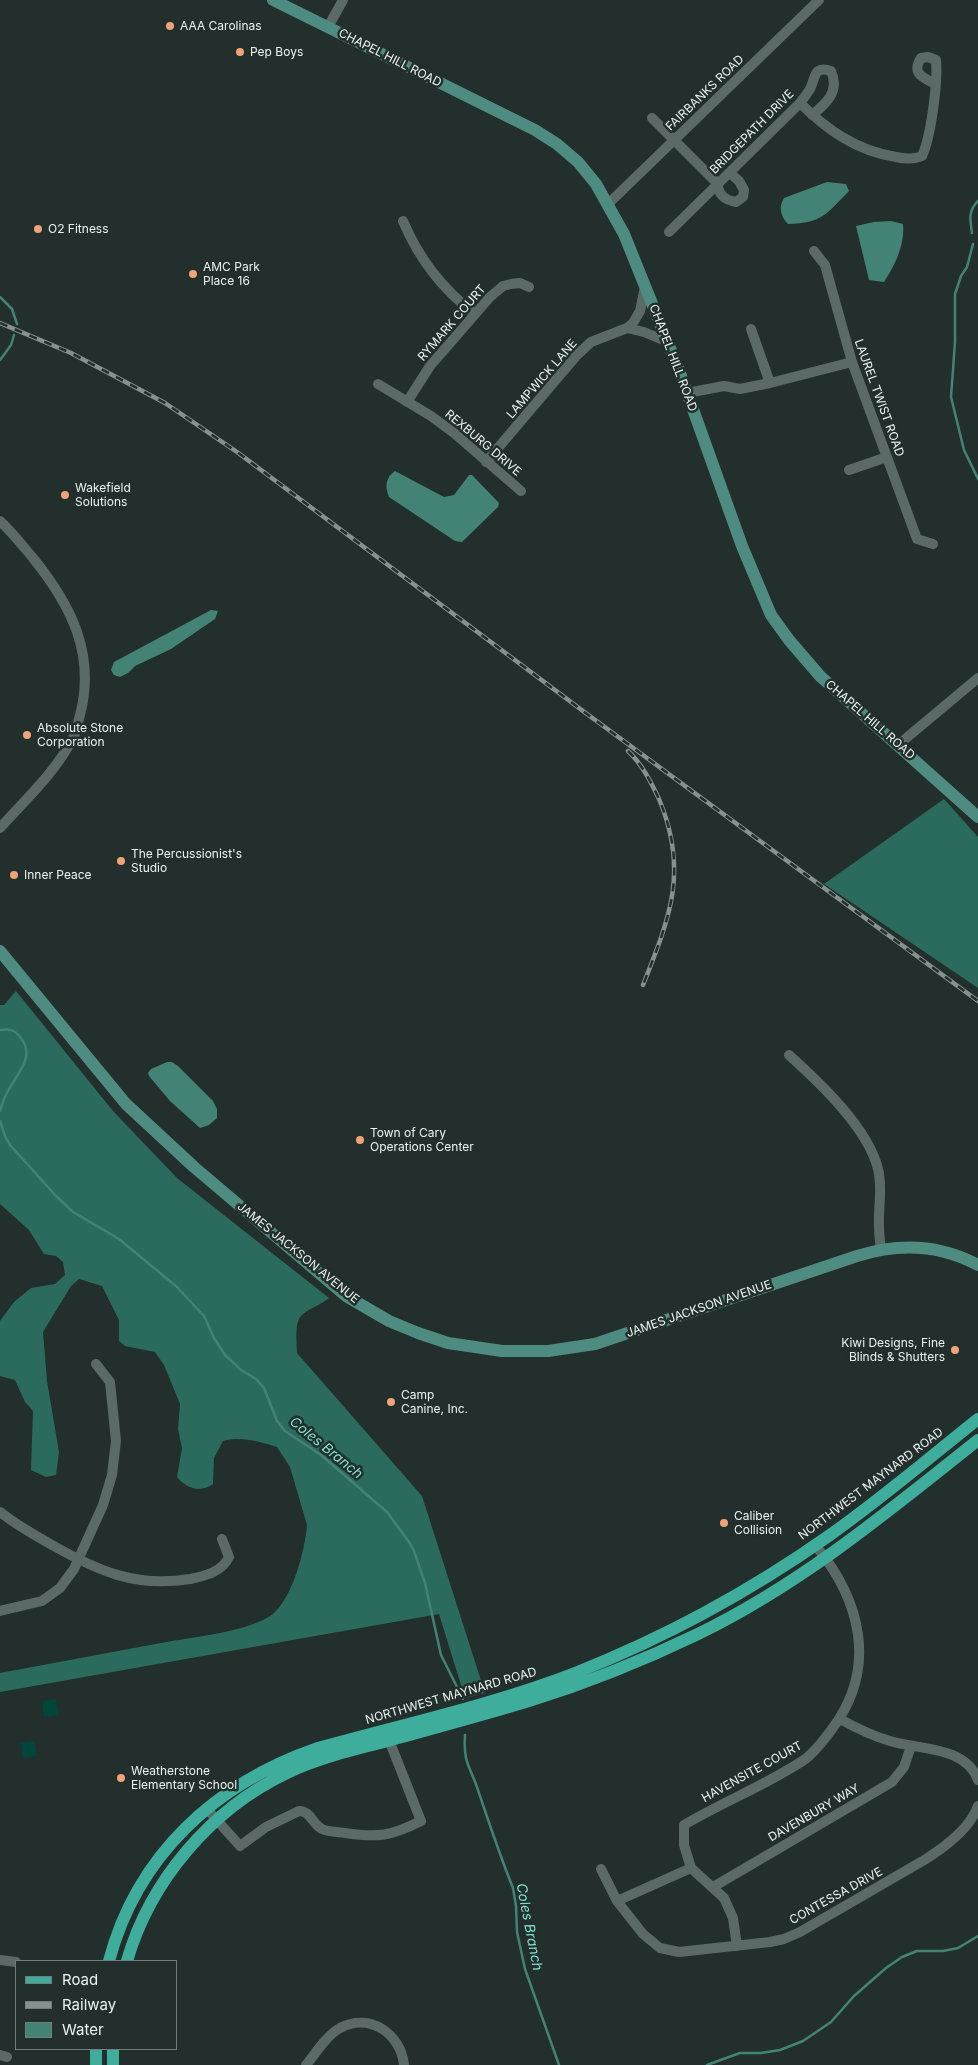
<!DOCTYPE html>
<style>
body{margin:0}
#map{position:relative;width:978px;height:2065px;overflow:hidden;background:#232f2c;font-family:Inter,sans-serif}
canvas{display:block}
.legend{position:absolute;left:15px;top:1960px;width:162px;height:90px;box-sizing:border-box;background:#232f2c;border:1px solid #737d7b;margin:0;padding:6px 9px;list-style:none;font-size:15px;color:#ebf3f1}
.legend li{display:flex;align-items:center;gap:10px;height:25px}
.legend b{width:25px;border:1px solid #737d7b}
</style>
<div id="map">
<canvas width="978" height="2065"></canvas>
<ul class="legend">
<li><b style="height:6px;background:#3fad9b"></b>Road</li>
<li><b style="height:6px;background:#87918e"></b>Railway</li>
<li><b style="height:14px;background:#438375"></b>Water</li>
</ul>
</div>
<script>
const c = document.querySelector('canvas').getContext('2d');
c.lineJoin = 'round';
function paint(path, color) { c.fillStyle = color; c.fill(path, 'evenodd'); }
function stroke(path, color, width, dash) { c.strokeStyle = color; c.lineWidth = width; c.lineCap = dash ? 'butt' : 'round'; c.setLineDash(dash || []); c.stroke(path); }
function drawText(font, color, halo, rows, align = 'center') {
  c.font = font + ' Inter,sans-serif'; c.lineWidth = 5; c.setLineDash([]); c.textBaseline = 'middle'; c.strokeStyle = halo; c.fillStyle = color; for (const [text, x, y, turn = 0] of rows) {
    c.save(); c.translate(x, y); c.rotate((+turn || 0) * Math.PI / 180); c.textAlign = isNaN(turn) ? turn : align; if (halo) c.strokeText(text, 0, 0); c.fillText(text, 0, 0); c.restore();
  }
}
const green = new Path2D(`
 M56,1699l3,16 -15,2 -2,-16z
 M34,1741l3,15 -14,2 -2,-15z`);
const forest = new Path2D(`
 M944,799l34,38v151l-154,-104z
 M16,991l97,120 64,67 152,120c-8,7 -22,11 -28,18 -7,8 -4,27 -4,37l125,143 63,197 -20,5 -26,-84 -439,78v-19c54,-10 107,-20 161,-30 29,-6 91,-11 113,-30 19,-17 31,-63 33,-88l-17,-58 -13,-20c-17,-5 -36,-11 -54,-6l-9,17 -1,26c-13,9 -26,5 -36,-7l5,-29 -4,-19 2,-25 -16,-39 -9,-13 -30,-6 -6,-5v-21l-17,-34 -23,-7 -8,7 -28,46 4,49 12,71 -3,23 -10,2 -15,-7 2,-59 -8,-9 -10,-22 -15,-4v-55l14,-19 17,-14 24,-4 10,-9 -2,-13 -7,-6 -12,-2 -15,-24 -29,-26v-199h4z`);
const water = new Path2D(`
 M827,182l19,2 3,7c-23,23 -26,32 -61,33 -7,-7 -10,-17 -4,-26z
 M891,221l12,3c2,21 -8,41 -19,58l-15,-2 -13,-54 18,-4z
 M395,471l49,26 10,-2 15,-20h3l27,28 -1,4 -36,35 -7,-1 -66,-44c-4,-10 -4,-19 6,-26z
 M211,610l7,1 -3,8 -44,30 -36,17 -7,7 -8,4 -6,-2 -3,-5 3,-8z
 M167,1062h5l6,4 35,35 4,8v9l-8,7 -9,3 -30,-27 -21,-25 -1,-3 3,-4z`);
const stream = new Path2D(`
 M972,233c-2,-13 -4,-22 6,-32
 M973,244l-6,23 -6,9 -6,18v48l-4,55 13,53 14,29
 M0,297l12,12 5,15
 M0,360l11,-15 3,-10
 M0,1030c9,-1 14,-1 20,7 16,18 -2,36 -11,52 -4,7 -7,14 -9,22
 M0,1121l5,15 5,9 46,51 17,16 46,27 58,48 27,29 10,22 11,17 16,15 15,9 8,9 13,33 8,10 36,24 66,57 22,30 5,9 11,32 16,72 22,44
 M465,1735c-2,28 5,31 13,55 11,33 22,66 35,98l3,18 1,26 8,37 34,96
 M707,2065l33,-12h21l19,-3 23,-9 28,-19 23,-26 32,-28 16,-11 15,-6h26l15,-3 20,-12`);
const street = new Path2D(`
 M328,27l15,-27
 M800,103c27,27 57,48 96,54 9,2 17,3 26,-1 9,-19 16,-74 14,-96l-8,-3 -7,1c-10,16 2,19 14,26
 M652,118l66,66c0,12 8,16 18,18l7,-5 1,-7 -5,-9 -9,-8
 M608,204l211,-204
 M403,221c16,38 39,68 72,93
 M669,232l131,-129c3,-4 7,-9 10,-14 6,-11 3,-24 21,-18 9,20 -4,32 -19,44
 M814,251l11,14 27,97 65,177 16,5
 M627,328l17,4 24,10
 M751,329l19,54
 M378,384l53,32 23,17 67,58
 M687,393l37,-7 16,3 30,-6 82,-21
 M407,402l23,-36 60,-69 13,-11 8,-2 9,-1 9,4
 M486,462l91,-107 14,-13 36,-14 6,-5 7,-12 5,-24
 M849,470l38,-13
 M0,521c12,11 22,24 33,37 38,47 63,96 47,157 -2,7 -3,15 -6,21 -18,36 -48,63 -74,92
 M898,745l80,-67
 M789,1055c31,28 79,73 89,114 5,19 0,38 1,57 0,8 1,16 2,24
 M0,1512c16,13 34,23 52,33 46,26 84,43 138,34 15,-3 32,-7 39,-22l-7,-18
 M0,1611l42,-10 18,-13 14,-19 29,-64 9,-30 4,-34 -6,-59 -14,-18
 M840,1719c16,9 33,17 50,22 29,9 76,5 88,39
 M206,1808l34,38 26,-19 33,-16c12,0 13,13 23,18 7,3 16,3 23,4 33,5 46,3 76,-12l-32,-81
 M601,1869l16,32 26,33 17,14 19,4 91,-10 14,-3 16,-7 126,-73c19,-12 44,-30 52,-53
 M713,1887l179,-105 12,-15 7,-21
 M617,1901l74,-33
 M737,1946l-4,-28 -9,-20 -33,-30 -7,-23v-20c39,-23 82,-40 120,-65 11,-8 20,-20 28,-31 46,-61 29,-129 -17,-184
 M0,1960l16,2
 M0,2055l7,2
 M306,2065c10,-12 20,-29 34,-37 30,-16 61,6 64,37`);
const secondary = new Path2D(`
 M273,0l262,130 22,14 21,18 18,22 28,50 56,139 62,173 29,69 18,25 31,36 158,141
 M0,951l126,153 68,63 152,129 43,25 29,12 30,10 54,8h46l47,-7 262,-88c41,-13 82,-12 121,9`);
const primary = new Path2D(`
 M109,1961c28,-106 107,-178 209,-213 86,-24 174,-43 257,-75 89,-35 177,-83 255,-138 51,-36 99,-77 148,-116
 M127,1961c23,-80 84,-152 160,-188 29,-14 61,-22 93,-30 50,-14 100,-27 149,-42 58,-18 115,-41 169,-67 103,-50 191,-123 280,-194
 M96,2065v-16
 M113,2065v-16`);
const rail = new Path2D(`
 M0,323l71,30 94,50 72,49 350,262 391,287
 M628,751c14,13 23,31 31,48 30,72 11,118 -16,186`);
const markers = [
 [170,26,5,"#efa377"],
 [240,52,5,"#efa377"],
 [38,229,5,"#efa377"],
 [193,274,5,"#efa377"],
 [65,495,5,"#efa377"],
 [27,735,5,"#efa377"],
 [121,861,5,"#efa377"],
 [14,875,5,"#efa377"],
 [360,1140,5,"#efa377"],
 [955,1350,5,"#efa377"],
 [391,1402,5,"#efa377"],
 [724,1523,5,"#efa377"],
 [121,1778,5,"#efa377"]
];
const poiNames = [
 ["AAA Carolinas",180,26],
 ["Pep Boys",250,52],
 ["O2 Fitness",48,229],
 ["AMC Park",203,267],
 ["Place 16",203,281],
 ["Wakefield",75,488],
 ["Solutions",75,502],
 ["Absolute Stone",37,728],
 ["Corporation",37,742],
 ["The Percussionist's",131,854],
 ["Studio",131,868],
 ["Inner Peace",24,875],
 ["Town of Cary",370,1133],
 ["Operations Center",370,1147],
 ["Kiwi Designs, Fine",945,1343,"right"],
 ["Blinds & Shutters",945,1357,"right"],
 ["Camp",401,1395],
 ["Canine, Inc.",401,1409],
 ["Caliber",734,1516],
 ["Collision",734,1530],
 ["Weatherstone",131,1771],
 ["Elementary School",131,1785]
];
const streetNames = [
 ["CHAPEL HILL ROAD",390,58,27],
 ["FAIRBANKS ROAD",705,93,-44],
 ["BRIDGEPATH DRIVE",752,132,-45],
 ["RYMARK COURT",452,323,-49],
 ["CHAPEL HILL ROAD",673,358,69],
 ["LAMPWICK LANE",542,379,-49],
 ["LAUREL TWIST ROAD",879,398,70],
 ["REXBURG DRIVE",483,443,40],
 ["CHAPEL HILL ROAD",870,720,41],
 ["JAMES JACKSON AVENUE",298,1253,39],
 ["JAMES JACKSON AVENUE",699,1309,-19],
 ["NORTHWEST MAYNARD ROAD",871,1484,-37],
 ["NORTHWEST MAYNARD ROAD",451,1696,-16],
 ["HAVENSITE COURT",752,1772,-29],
 ["DAVENBURY WAY",814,1813,-30],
 ["CONTESSA DRIVE",836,1896,-29]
];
const waterNames = [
 ["Coles Branch",326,1448,39],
 ["Coles Branch",529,1927,79]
];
paint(green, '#00463b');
paint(forest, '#2a6b5e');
paint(water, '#438375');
stroke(stream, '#438375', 2.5);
stroke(street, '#5c6a67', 10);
stroke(secondary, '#4e8c81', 12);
stroke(primary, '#3fad9b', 12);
stroke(rail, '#87918e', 4.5);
stroke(rail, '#232f2c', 2.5, [8]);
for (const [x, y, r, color] of markers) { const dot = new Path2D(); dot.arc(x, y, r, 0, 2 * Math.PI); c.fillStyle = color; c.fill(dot); stroke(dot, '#232f2c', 2); }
drawText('12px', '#ebf3f1', '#232f2c', poiNames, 'left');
drawText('12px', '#ebf3f1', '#232f2c', streetNames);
drawText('italic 14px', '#7fe2cc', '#232f2c', waterNames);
</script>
